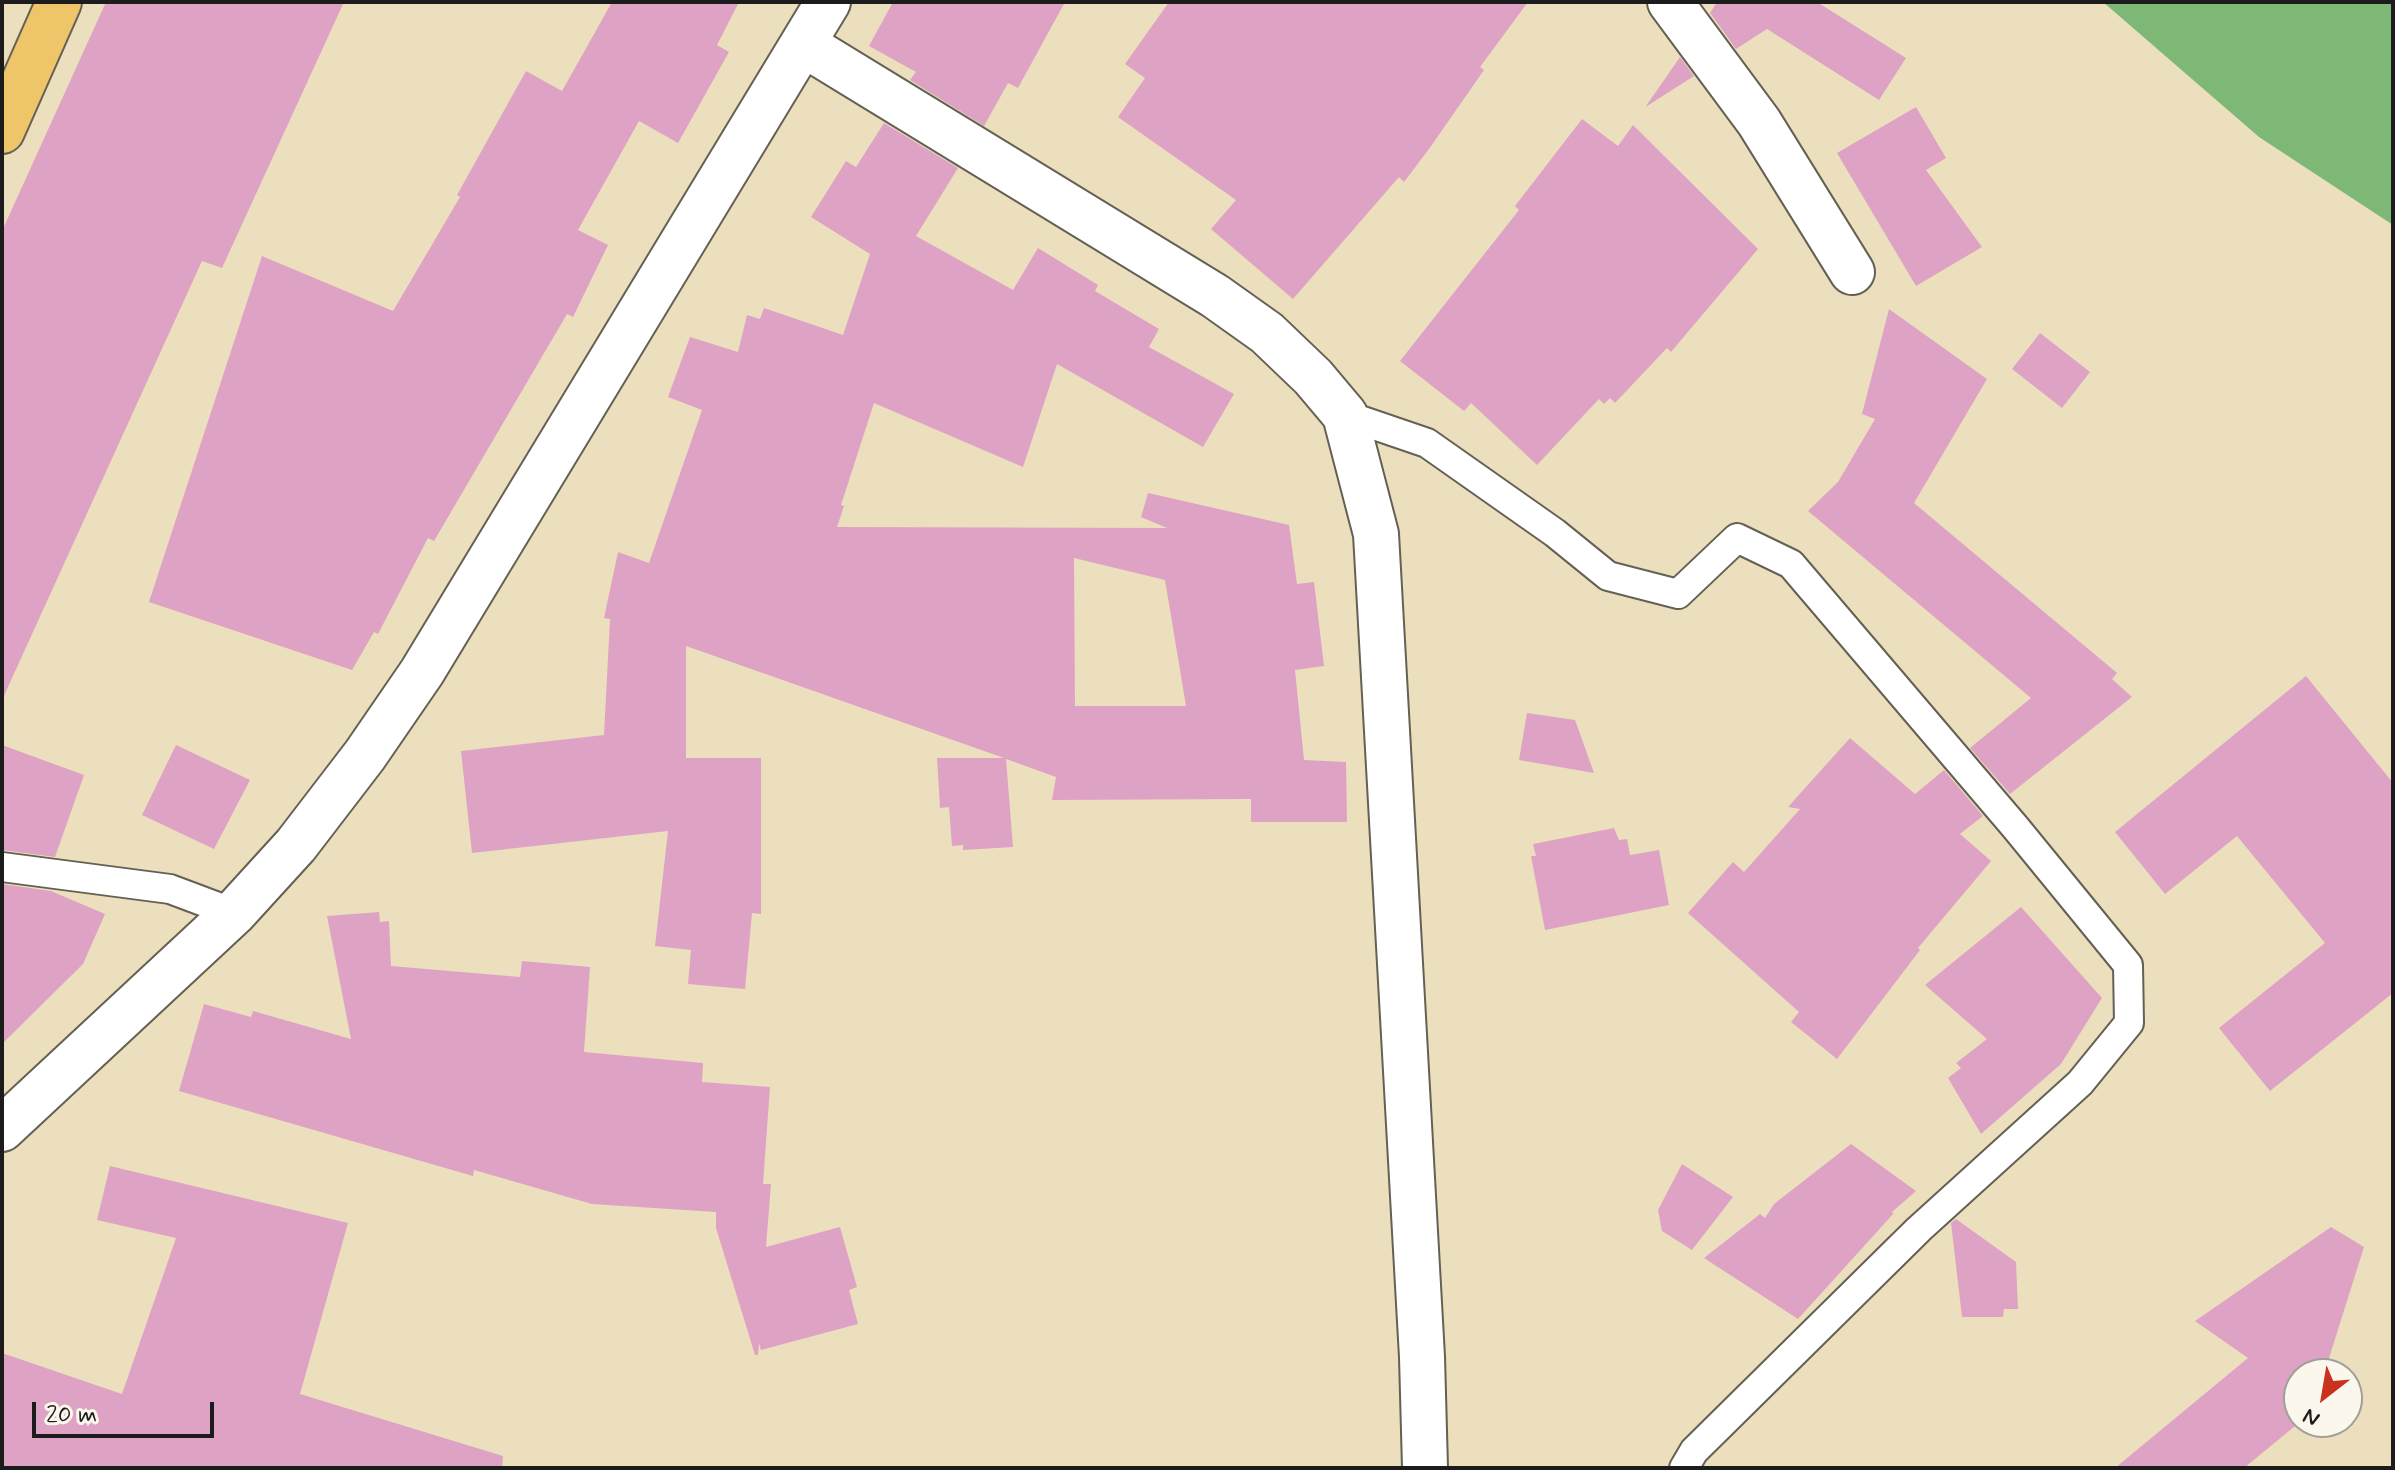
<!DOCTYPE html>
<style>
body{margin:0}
#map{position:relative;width:2395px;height:1470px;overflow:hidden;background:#ecdfbd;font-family:Mynerve,sans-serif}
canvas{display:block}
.frame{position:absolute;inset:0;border:4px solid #1c1c1c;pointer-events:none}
.north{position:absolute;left:2283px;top:1358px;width:80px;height:80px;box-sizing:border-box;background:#fbf7ec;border:2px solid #a29f99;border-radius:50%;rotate:211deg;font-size:22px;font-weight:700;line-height:32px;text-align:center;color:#1c1c1c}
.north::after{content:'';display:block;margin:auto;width:28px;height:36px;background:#c8321e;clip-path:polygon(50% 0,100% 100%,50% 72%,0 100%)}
.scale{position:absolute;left:32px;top:1402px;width:182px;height:36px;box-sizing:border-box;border:4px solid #1c1c1c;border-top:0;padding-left:10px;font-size:24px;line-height:28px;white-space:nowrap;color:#1c1c1c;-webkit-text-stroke:6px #fbf7ec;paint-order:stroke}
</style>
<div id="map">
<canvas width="2395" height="1470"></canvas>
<div class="frame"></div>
<div class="north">N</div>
<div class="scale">20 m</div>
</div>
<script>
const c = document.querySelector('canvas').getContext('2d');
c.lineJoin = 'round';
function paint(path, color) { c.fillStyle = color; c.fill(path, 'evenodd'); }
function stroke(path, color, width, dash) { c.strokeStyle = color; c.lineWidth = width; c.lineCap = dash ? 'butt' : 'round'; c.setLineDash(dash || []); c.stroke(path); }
const forest = new Path2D(`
 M2103,2h290v223l-134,-88z`);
const building = new Path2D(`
 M106,2h238l-122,266 -20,-7 -200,439v-469z
 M612,2h127l-22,43 12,7 -51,91 -39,-22 -61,109 30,15 -35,72 -6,-3 -133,227 -6,-3 -50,96 -4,-2 -22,38 -203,-68 113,-346 131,55 67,-114 -3,-2 69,-124 36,20z
 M893,2h172l-47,86 -10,-5 -24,43 -74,-46 6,-8 -47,-26z
 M1169,2h359l-48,65 4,3 -55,79 -25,33 -5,-5 -106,122 -82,-70 25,-29 -118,-83 27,-39 -20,-14z
 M1717,2h100l89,56 -27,42 -112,-71 -31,20 -26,-36z
 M1680,57l14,19 -47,30h-1z
 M1916,107l30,51 -20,12 56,77 -66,39 -79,-133z
 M1582,119l36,27 15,-21 125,124 -87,103 -4,-4 -52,55 -5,-5 -6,6 -5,-5 -62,66 -66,-62 -7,8 -64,-50 119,-151 -4,-4z
 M884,123l74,45 -42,68 97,54 25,-42 60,37 -3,6 64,38 -10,18 85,47 -31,53 -146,-83 -34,103 -149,-64 -33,102 3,1 -7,21 330,1 -26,-11 7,-24 141,32 8,59 17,-2 10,84 -29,4 9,90 42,2 1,60h-96v-23l-199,1 4,-23 -50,-18 7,88 -50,3v-5l-11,1 -3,-39 -9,1 -3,-50h67l-318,-112v112h75v156l-9,-1 -7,76 -57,-5 3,-34 -36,-4 13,-115 -196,22 -11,-102 143,-16 6,-116 -6,-1 14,-66 31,11 53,-153 -34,-13 22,-60 48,15 9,-37 13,4 4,-11 79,27 27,-81 -59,-37 35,-56 10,6zM1074,558l91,22 21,126h-111z
 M1889,309l98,70 -73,124 203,170 -5,6 20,18 -122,97 -40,-46 61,-50 -223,-187 30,-29 37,-63 -13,-5z
 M2040,333l50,39 -28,36 -50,-39z
 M2306,676l87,107v210l-123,98 -51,-63 106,-85 -88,-107 -72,58 -50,-62z
 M1527,713l48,7 19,53 -75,-13z
 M1850,738l65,56 29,-24 39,46 -23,18 31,27 -73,87 2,2 -83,109 -46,-37 8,-10 -111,-99 45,-51 11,10 56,-63 -12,-2z
 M2,745l82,30 -29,82 -53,-7z
 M176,745l74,35 -36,69 -72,-34z
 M1614,828l5,12 8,-1 3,16 29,-5 10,55 -124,25 -14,-74h5l-3,-12z
 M2,884l49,7 54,23 -22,50 -81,80z
 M2021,907l81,91 -41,66 -80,70 -33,-56 13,-10 -5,-5 31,-24 -62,-54z
 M379,912l1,10 9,-1 2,45 129,11 2,-16 68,6 -6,85 119,11 -1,19 68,5 -7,97h8l-5,63 74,-20 17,60 -8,3 9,34 -97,26 -2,-7 -1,12h-3l-39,-127v-16l-124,-8 -118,-34 -1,6 -294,-85 25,-87 47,13 2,-6 98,28 -24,-123z
 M1851,1144l65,47 -25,22h3l-96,106 -94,-61 56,-44 5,4 9,-14z
 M1682,1164l51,33 -41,53 -30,-19 -4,-21z
 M110,1166l238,57 -48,171 203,62 -1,12h-500v-115l120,41 54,-156 -79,-18z
 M1956,1219l60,43 2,47h-14l-1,8h-41l-11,-94z
 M2331,1227l33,20 -40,127h-25l1,48 -56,46h-129l133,-110 -53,-37z`);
const service = new Path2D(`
 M1345,415l82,28 128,90 53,43 70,18 59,-56 54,26 225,264 112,137 1,58 -49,60 -161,146 -225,222 -10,17
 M2,867l168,22 64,24`);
const minor = new Path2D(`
 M1670,2l89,120 93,150`);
const tertiary = new Path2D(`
 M803,44l412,252 52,37 46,44 32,38 31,119 46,823 3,111
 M2,1129l232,-216 62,-68 69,-90 57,-83 406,-670`);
const primary = new Path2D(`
 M2,131l57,-129`);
paint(forest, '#7eb877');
paint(building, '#dea3c4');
stroke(service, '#656054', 32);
stroke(minor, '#656054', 48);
stroke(tertiary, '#656054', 48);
stroke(primary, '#656054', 48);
stroke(service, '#fff', 28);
stroke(minor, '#fff', 44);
stroke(tertiary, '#fff', 44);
stroke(primary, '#eec569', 44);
</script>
